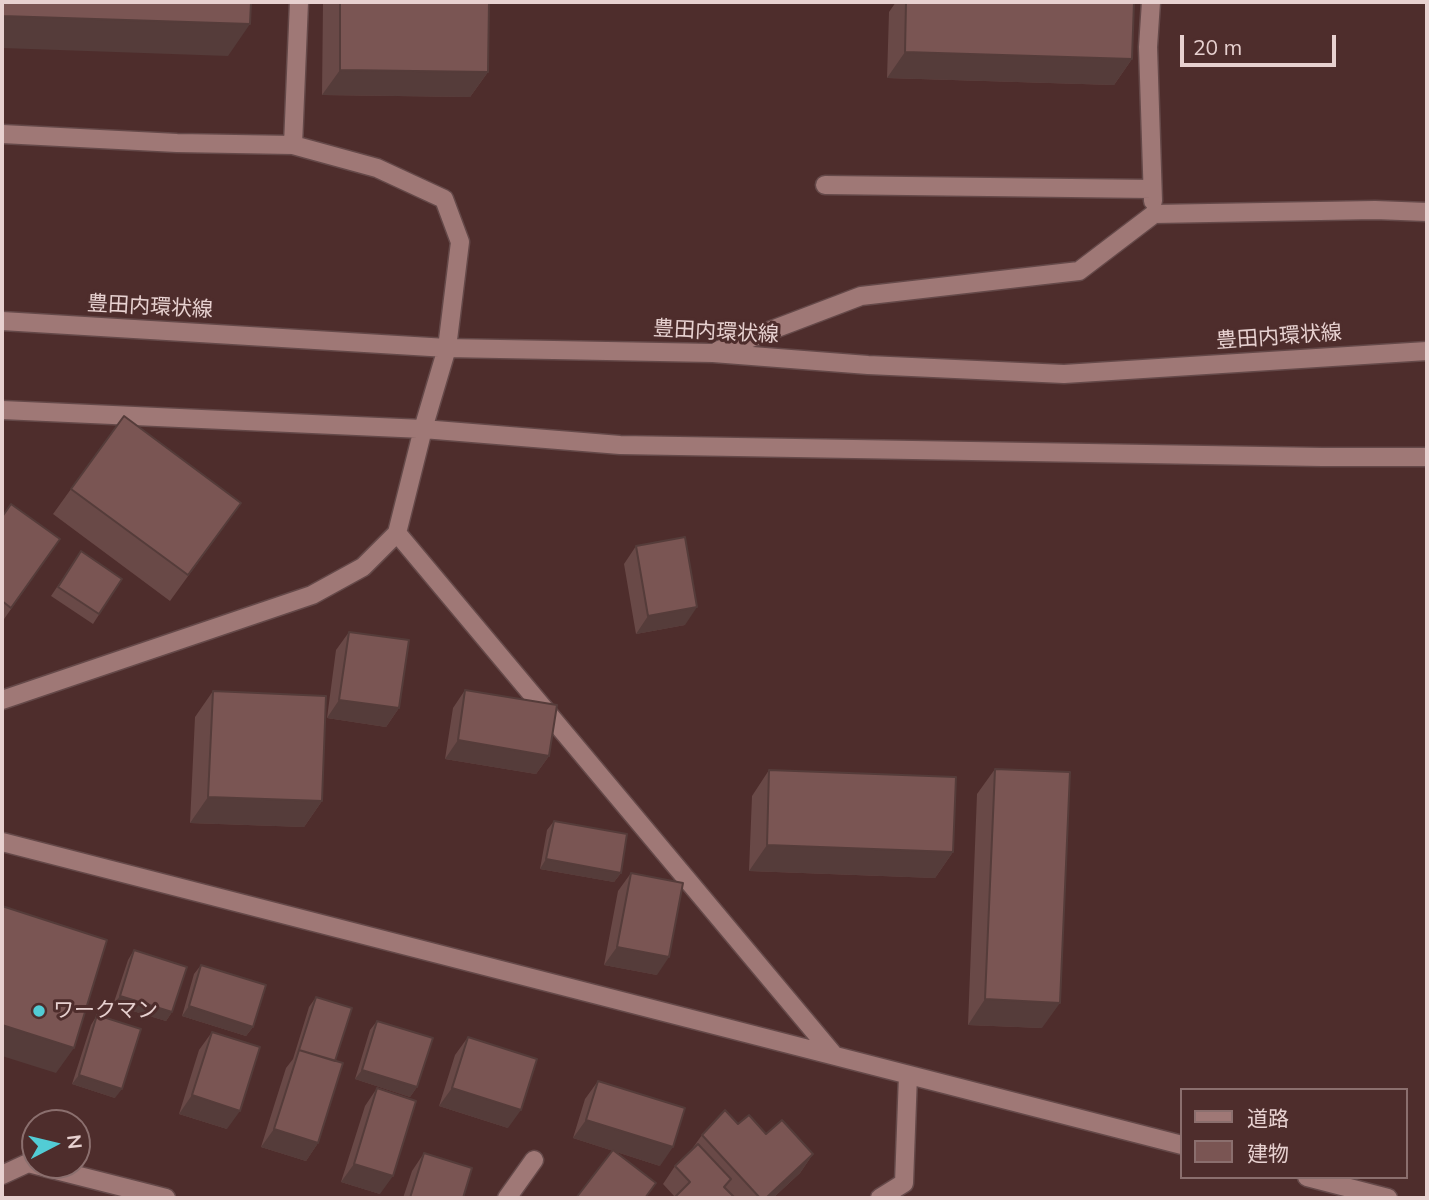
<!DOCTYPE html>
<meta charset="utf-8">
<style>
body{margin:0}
#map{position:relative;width:1429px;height:1200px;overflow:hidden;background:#4e2d2c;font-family:Mulish,"Noto Sans JP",sans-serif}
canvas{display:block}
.frame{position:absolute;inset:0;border:4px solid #e7d1d0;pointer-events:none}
.legend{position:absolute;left:1180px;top:1088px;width:228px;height:91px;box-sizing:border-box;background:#4e2d2c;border:2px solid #8b6f6e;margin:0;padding:9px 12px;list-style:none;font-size:21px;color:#e7d1d0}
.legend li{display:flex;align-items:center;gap:14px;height:35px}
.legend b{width:35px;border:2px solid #8b6f6e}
.north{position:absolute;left:21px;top:1109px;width:70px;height:70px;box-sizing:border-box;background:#4e2d2c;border:2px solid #8b6f6e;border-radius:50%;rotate:83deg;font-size:19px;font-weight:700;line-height:28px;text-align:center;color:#e7d1d0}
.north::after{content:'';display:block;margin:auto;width:24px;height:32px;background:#52ccd5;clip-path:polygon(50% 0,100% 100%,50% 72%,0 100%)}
.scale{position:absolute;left:1180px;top:35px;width:156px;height:32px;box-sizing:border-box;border:4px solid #e7d1d0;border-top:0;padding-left:9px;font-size:21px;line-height:24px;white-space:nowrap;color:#e7d1d0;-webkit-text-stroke:5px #4e2d2c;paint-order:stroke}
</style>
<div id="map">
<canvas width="1429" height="1200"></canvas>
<div class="frame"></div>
<ul class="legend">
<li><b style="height:9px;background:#9f7876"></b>道路</li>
<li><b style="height:19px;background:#7a5553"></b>建物</li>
</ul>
<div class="north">N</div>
<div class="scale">20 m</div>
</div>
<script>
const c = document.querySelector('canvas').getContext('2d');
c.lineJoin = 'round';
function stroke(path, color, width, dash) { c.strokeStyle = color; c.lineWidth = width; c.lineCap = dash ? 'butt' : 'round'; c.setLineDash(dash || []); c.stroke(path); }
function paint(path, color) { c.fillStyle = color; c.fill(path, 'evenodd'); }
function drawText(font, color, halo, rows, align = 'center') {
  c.font = font + ' Mulish,"Noto Sans JP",sans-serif'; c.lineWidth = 6; c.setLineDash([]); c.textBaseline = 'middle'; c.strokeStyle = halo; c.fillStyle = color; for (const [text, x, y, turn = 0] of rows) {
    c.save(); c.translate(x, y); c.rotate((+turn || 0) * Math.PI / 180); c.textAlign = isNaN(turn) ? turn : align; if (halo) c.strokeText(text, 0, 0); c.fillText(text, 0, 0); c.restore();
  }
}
const minor = new Path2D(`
 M1151,2l-3,45 5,154
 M2,134l175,9 116,2 84,23 67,31 16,43 -13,106 -24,81 -26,104 -34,34 -51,28 -310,105
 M293,145l6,-143
 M825,185l327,4
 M2,321l445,27 266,5 155,12 196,9 363,-23
 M719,350l142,-54 218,-25 75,-57 221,-4 52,2
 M2,410l421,19 197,16 702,12h105
 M397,533l437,522
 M2,842l1180,303
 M2,1175l26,-12 138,35
 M1307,1177l81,21
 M507,1198l27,-38
 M880,1198l24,-15 4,-108`);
const wall = new Path2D(`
 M323,2h166l-1,70 -18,25 -148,-2z
 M896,2h238l-2,57 -18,26 -227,-7 2,-66z
 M71,489l152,39 -53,73 -117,-87z
 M2,517l58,22 -58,83z
 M636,546l49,79 -49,9 -12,-70z
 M81,551l41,28 -29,45 -42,-28z
 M349,632l50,76 -13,19 -59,-9 9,-68z
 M465,690l84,66 -13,18 -91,-15 8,-51z
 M213,691l109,110 -18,26 -114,-4 5,-106z
 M995,769l47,259 -74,-3 9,-231z
 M769,770l184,82 -18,26 -186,-7 3,-75z
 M554,821l67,52 -7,9 -74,-13 7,-39z
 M631,873l26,102 -53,-10 14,-74z
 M134,950l38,62 -6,9 -53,-16 15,-45z
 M201,965l52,62 -7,9 -64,-20 12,-42z
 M316,997l19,64 -17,82 -12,18 -45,-14 25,-79 7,-9 16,-52z
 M97,1015l18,83 -43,-14 19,-59z
 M377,1021l40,66 -7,10 -55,-18 15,-49z
 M212,1032l15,97 -48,-15 20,-64z
 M468,1037l40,91 -69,-22 16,-51z
 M598,1081l62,85 -87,-28 12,-39z
 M377,1088l3,106 -39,-12 24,-76z
 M738,1124l28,10 47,20 -13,19 -27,25h-99l1,-1 -12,-13 12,-18 14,-13 13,-18z
 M424,1153l39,45h-60l9,-27z`);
const shadedWall = new Path2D(`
 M2,16l248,8 -22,32 -226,-8z
 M905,52l227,7 -18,26 -227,-7z
 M340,70l148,2 -18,25 -148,-2z
 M697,607l-12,18 -49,9 12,-18z
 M339,700l60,8 -13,19 -59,-9z
 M458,740l91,16 -13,18 -91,-15z
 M208,797l114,4 -18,26 -114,-4z
 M767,845l186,7 -18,26 -186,-7z
 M546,859l75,14 -7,9 -74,-13z
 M617,947l52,10 -12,18 -53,-10z
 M120,996l52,16 -6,9 -53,-16z
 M985,999l75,4 -18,25 -74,-3z
 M189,1006l64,21 -7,9 -64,-20z
 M2,1025l72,23 -18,25 -54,-17z
 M362,1070l55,17 -7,10 -55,-18z
 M79,1075l43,14 -7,9 -43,-14z
 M452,1088l69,22 -13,18 -69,-22z
 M192,1095l48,16 -13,18 -48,-15z
 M586,1120l87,27 -13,19 -87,-28z
 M274,1129l44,14 -12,18 -45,-14z
 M813,1154l-13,19 -27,25h-7z
 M354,1164l39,12 -13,18 -39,-12z`);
const building = new Path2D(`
 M2,2h249l-1,22 -248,-8z
 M340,2h149l-1,70 -148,-2z
 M906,2h228l-2,57 -227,-7z
 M124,416l117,87 -53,72 -117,-86z
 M11,504l49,35 -49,69 -9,-7v-84z
 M685,537l12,70 -49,9 -12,-70z
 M81,551l41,28 -23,35 -41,-27z
 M349,632l60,8 -10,68 -60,-8z
 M465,690l92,15 -8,51 -91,-16z
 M213,691l113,5 -4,105 -114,-4z
 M995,769l75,3 -10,231 -75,-4z
 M769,770l187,7 -3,75 -186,-7z
 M554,821l73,13 -6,39 -75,-14z
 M631,873l52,10 -14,74 -52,-10z
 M2,906l105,34 -33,108 -72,-23z
 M134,950l53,17 -15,45 -52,-16z
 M201,965l65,20 -13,42 -64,-21z
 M316,997l36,11 -17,53 -36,-11z
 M97,1015l44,14 -19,60 -43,-14z
 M377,1021l56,17 -16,49 -55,-17z
 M212,1032l48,15 -20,64 -48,-16z
 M468,1037l69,22 -16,51 -69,-22z
 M299,1050l44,13 -25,80 -44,-14z
 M598,1081l87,27 -12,39 -87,-27z
 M377,1088l39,13 -23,75 -39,-12z
 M725,1110l13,14 11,-9 17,19 16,-14 31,34 -47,44h-6l-58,-63z
 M698,1144l33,35 -7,8 11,11h-61l16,-16 -15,-16z
 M613,1150l43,33 -11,15h-69z
 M424,1153l48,15 -9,30h-53z`);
const markers = [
 [39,1011,7,"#52ccd5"]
];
const streetNames = [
 ["豊田内環状線",150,307,3],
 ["豊田内環状線",716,332,3],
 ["豊田内環状線",1279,337,-4]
];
const poiNames = [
 ["ワークマン",53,1011]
];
stroke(minor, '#654949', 21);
stroke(minor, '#9f7876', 18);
paint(wall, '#694947');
paint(shadedWall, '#553c3a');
paint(building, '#7a5553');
stroke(building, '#553c3a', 2);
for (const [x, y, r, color] of markers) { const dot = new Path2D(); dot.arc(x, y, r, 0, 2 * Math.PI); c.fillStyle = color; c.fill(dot); stroke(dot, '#4e2d2c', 2.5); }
drawText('21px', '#e7d1d0', '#4e2d2c', streetNames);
drawText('21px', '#e7d1d0', '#4e2d2c', poiNames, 'left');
</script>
